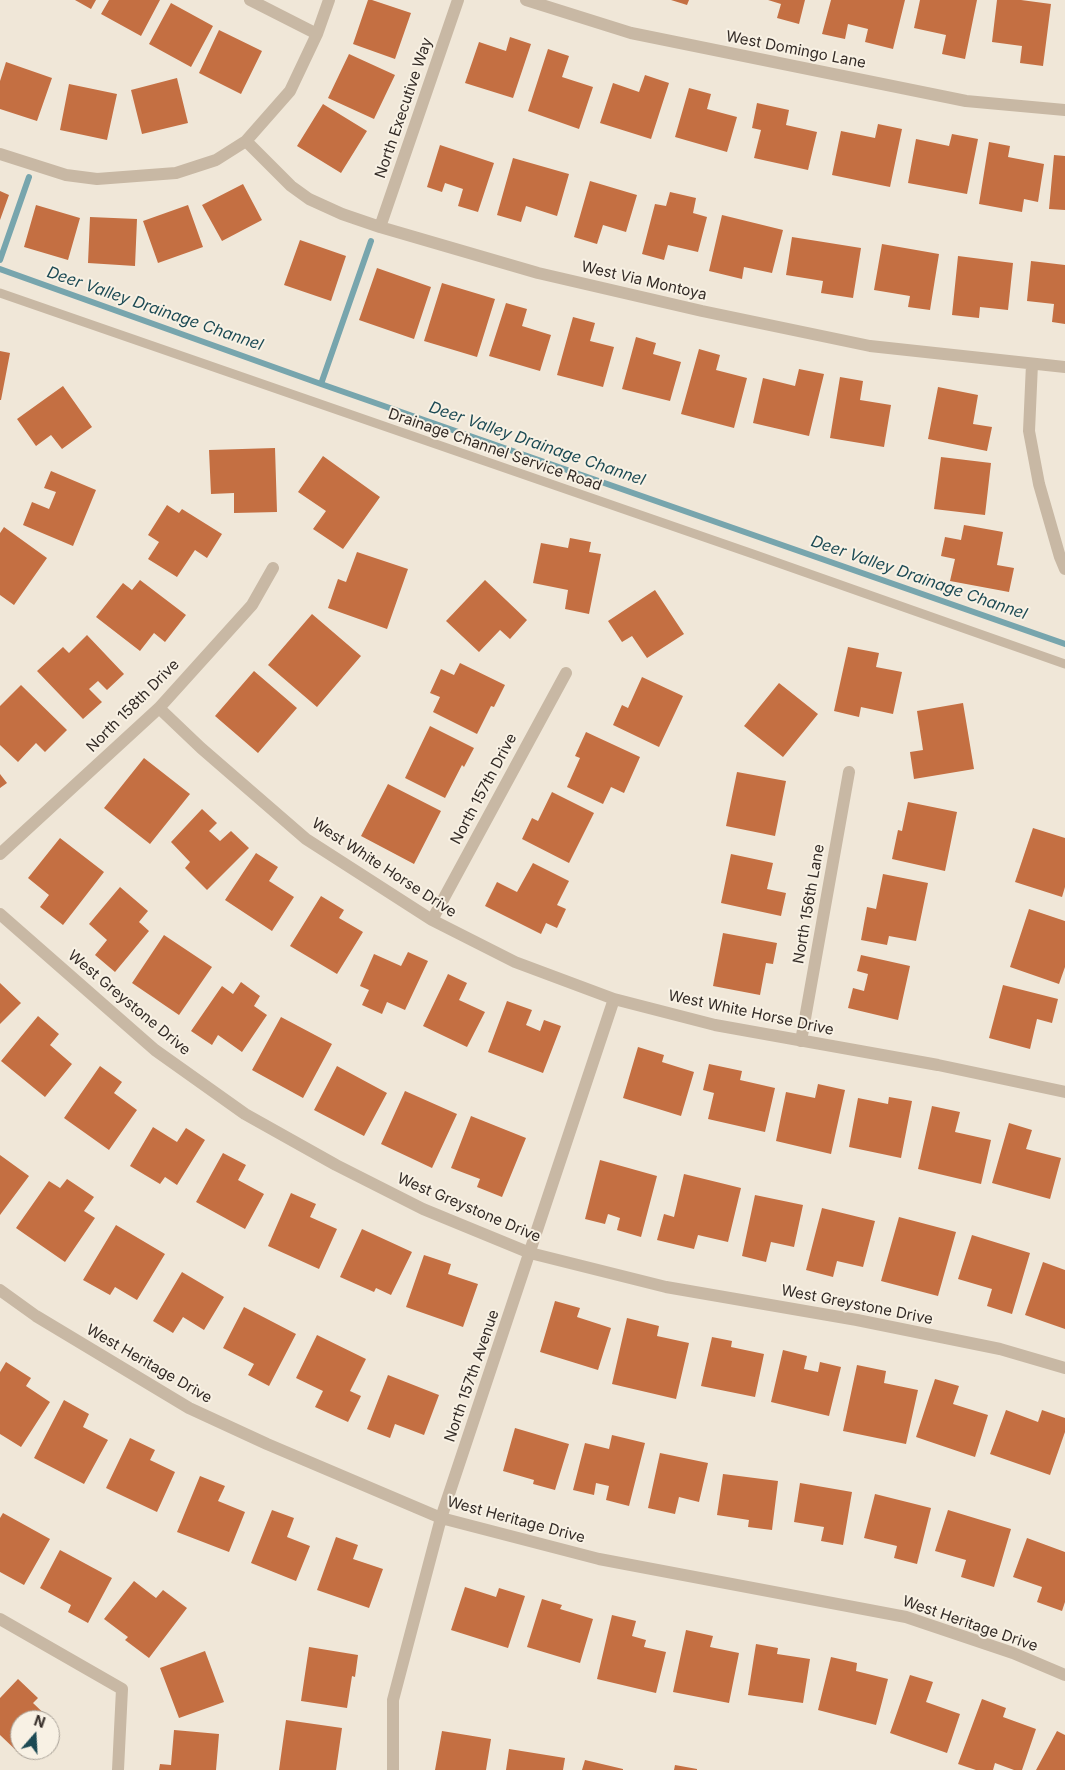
<!DOCTYPE html>
<style>
body{margin:0}
#map{position:relative;width:1065px;height:1770px;overflow:hidden;background:#f0e7d8;font-family:Inter,sans-serif}
canvas{display:block}
.north{position:absolute;left:10px;top:1710px;width:50px;height:50px;box-sizing:border-box;background:#f8f1e4;border:1px solid #a9a298;border-radius:50%;rotate:19deg;font-size:14px;font-weight:700;line-height:20px;text-align:center;color:#332b26}
.north::after{content:'';display:block;margin:auto;width:18px;height:22px;background:#1c4a54;clip-path:polygon(50% 0,100% 100%,50% 72%,0 100%)}
</style>
<div id="map">
<canvas width="1065" height="1770"></canvas>
<div class="north">N</div>
</div>
<script>
const c = document.querySelector('canvas').getContext('2d');
c.lineJoin = 'round';
function stroke(path, color, width, dash) { c.strokeStyle = color; c.lineWidth = width; c.lineCap = dash ? 'butt' : 'round'; c.setLineDash(dash || []); c.stroke(path); }
function paint(path, color) { c.fillStyle = color; c.fill(path, 'evenodd'); }
function drawText(font, color, halo, rows, align = 'center') {
  c.font = font + ' Inter,sans-serif'; c.lineWidth = 4; c.setLineDash([]); c.textBaseline = 'middle'; c.strokeStyle = halo; c.fillStyle = color; for (const [text, x, y, turn = 0] of rows) {
    c.save(); c.translate(x, y); c.rotate((+turn || 0) * Math.PI / 180); c.textAlign = isNaN(turn) ? turn : align; if (halo) c.strokeText(text, 0, 0); c.fillText(text, 0, 0); c.restore();
  }
}
const stream = new Path2D(`
 M0,260l29,-83
 M0,269l321,115 744,260
 M321,384l50,-143`);
const building = new Path2D(`
 M75,0h21l-5,9z
 M109,0h51l-19,36 -40,-22z
 M368,0h4l39,13 -16,46 -42,-15z
 M671,0h18l-2,5z
 M768,0h37l-6,24 -22,-6 4,-14z
 M831,0h74l-12,49 -28,-7 3,-13 -20,-5 -3,15 -23,-5z
 M920,0h57l-12,59 -23,-5 4,-19 -32,-7z
 M997,0h24l30,4 -8,62 -23,-3 2,-17 -30,-4z
 M171,3l42,23 -22,41 -42,-23z
 M219,30l43,21 -21,43 -42,-21z
 M510,37l21,7 -18,54 -48,-15 14,-41 27,9z
 M548,49l21,7 -7,21 31,10 -14,42 -51,-18z
 M349,54l46,21 -21,44 -46,-21z
 M6,62l46,16 -15,43 -37,-12v-28z
 M645,75l24,8 -18,56 -51,-16 13,-40 26,9z
 M177,78l11,45 -46,11 -11,-44z
 M69,84l48,10 -10,46 -47,-10z
 M689,88l22,6 -4,15 30,8 -10,35 -52,-15z
 M757,103l32,7 -3,15 31,7 -9,38 -54,-12 7,-28 -9,-2z
 M323,104l44,27 -26,42 -44,-27z
 M878,124l24,5 -12,58 -58,-12 9,-44 34,7z
 M952,134l26,5 -11,55 -59,-11 8,-44 33,7z
 M989,142l21,4 -2,11 36,7 -6,38 -14,-3 -2,13 -43,-8z
 M440,145l54,18 -16,49 -20,-6 5,-17 -18,-6 -3,9 -15,-5z
 M1054,155l11,1v54l-16,-1z
 M513,158l56,16 -12,42 -31,-10 -5,16 -24,-7z
 M590,181l47,14 -11,37 -23,-7 -6,19 -23,-7z
 M243,184l19,36 -40,21 -20,-36z
 M0,191l9,4 -9,25z
 M670,192l26,6 -3,15 14,4 -9,35 -30,-7 -4,15 -22,-6 13,-50 11,2z
 M36,205l44,13 -12,42 -44,-13z
 M188,205l15,42 -45,16 -15,-42z
 M722,215l61,15 -11,43 -28,-6 -2,12 -33,-8z
 M90,217l47,2 -2,47 -47,-3z
 M792,237l69,11 -8,50 -32,-5 2,-12 -37,-6z
 M300,240l46,16 -15,45 -47,-16z
 M882,244l57,10 -9,56 -22,-3 2,-11 -36,-6z
 M958,256l55,7 -5,47 -28,-3 -1,11 -27,-3z
 M1031,261l34,4v59l-13,-2 2,-18 -27,-3z
 M377,268l54,19 -17,52 -55,-19z
 M442,283l53,16 -18,58 -53,-16z
 M506,303l21,6 -5,17 29,9 -11,36 -51,-15z
 M573,317l22,6 -5,18 24,6 -11,40 -46,-12z
 M636,337l20,6 -3,11 28,8 -11,39 -48,-12z
 M699,349l21,6 -4,15 31,8 -13,50 -53,-14z
 M0,351l10,2 -9,47h-1z
 M799,369l25,5 -15,62 -56,-13 10,-45 32,8z
 M840,377l23,4 -3,19 31,5 -7,42 -54,-9z
 M63,386l29,41 -30,22 -11,-14 -15,11 -19,-27z
 M938,387l40,8 -5,29 19,3 -5,24 -59,-12z
 M275,448l2,64 -43,1v-20l-23,1 -2,-44z
 M323,456l57,41 -37,52 -30,-20 13,-18 -28,-19z
 M941,457l50,6 -6,52 -51,-6z
 M51,471l45,19 -23,56 -50,-21 9,-23 17,7 7,-17 -12,-4z
 M167,505l12,8 3,-4 40,25 -15,24 -12,-8 -18,27 -29,-18 11,-17 -11,-7z
 M964,525l39,7 -6,33 17,3 -5,24 -59,-11 5,-22 -14,-3 4,-19 16,3z
 M4,527l43,31 -33,47 -14,-10v-62z
 M570,538l21,4 -2,10 12,2 -12,60 -24,-5 3,-19 -35,-7 8,-40 27,5z
 M357,552l51,17 -21,60 -59,-21 10,-29 8,3z
 M140,580l46,35 -21,27 -11,-9 -14,18 -44,-34 27,-34 9,7z
 M485,580l42,40 -17,19 -10,-9 -21,22 -33,-31z
 M655,590l29,44 -37,24 -15,-22 -10,6 -14,-21z
 M312,614l49,42 -44,51 -49,-42z
 M87,635l37,39 -17,16 -9,-9 -9,8 13,13 -19,17 -46,-48 26,-24 6,6z
 M848,647l31,6 -3,14 26,5 -9,42 -32,-7 -2,10 -25,-6z
 M460,663l45,22 -11,22 -3,-1 -14,28 -44,-22 7,-15 -10,-4 11,-24 13,6z
 M254,671l43,37 -39,45 -43,-37z
 M642,677l41,19 -24,51 -46,-22 9,-20 6,3z
 M779,683l39,31 -35,43 -39,-31z
 M21,685l46,45 -22,22 -9,-9 -18,19 -18,-17v-39z
 M963,703l11,66 -60,10 -4,-27 13,-2 -6,-39z
 M430,726l44,22 -10,19 -2,-2 -17,33 -40,-20z
 M586,732l54,25 -16,36 -13,-6 -8,17 -36,-17 13,-29 -5,-2z
 M144,758l46,36 -40,50 -46,-36z
 M737,772l49,9 -11,55 -49,-10z
 M0,774l7,9 -7,5z
 M388,784l53,27 -27,53 -53,-28z
 M552,792l42,21 -25,50 -47,-24 10,-21 6,3z
 M908,802l49,10 -12,59 -53,-12 6,-29 4,1z
 M202,809l15,14 -8,8 11,10 11,-10 18,17 -42,42 -22,-22 5,-6 -19,-20z
 M1033,828l32,10v49l-3,10 -47,-15z
 M60,838l44,34 -41,53 -23,-18 9,-12 -21,-17z
 M256,853l22,14 -9,14 25,16 -22,34 -47,-31z
 M731,854l42,9 -6,26 19,4 -5,23 -60,-13z
 M533,863l36,18 -12,24 9,4 -9,19 -11,-5 -5,11 -56,-28 12,-24 20,10z
 M883,874l45,9 -12,58 -27,-5 -2,9 -26,-5 6,-33 9,2z
 M120,887l28,24 -9,11 10,9 -34,41 -20,-17 12,-15 -18,-16z
 M321,896l23,14 -5,8 24,14 -26,42 -47,-28z
 M1029,909l36,12v46l-6,17 -49,-17z
 M723,933l54,10 -4,21 -7,-1 -6,32 -47,-9z
 M164,935l48,32 -33,48 -47,-32z
 M408,952l20,9 -23,49 -18,-8 -5,12 -20,-9 7,-15 -9,-4 14,-32 27,12z
 M861,955l49,11 -12,54 -50,-12 5,-20 11,3 4,-17 -11,-3z
 M448,974l19,9 -8,17 26,12 -18,35 -44,-21z
 M241,982l19,14 -6,10 13,9 -25,37 -24,-17 -6,10 -21,-14 31,-45 11,8z
 M0,983l21,20 -21,21z
 M1003,985l55,14 -6,24 -15,-4 -7,30 -41,-11z
 M507,1001l25,9 -6,15 14,6 4,-11 17,6 -18,47 -55,-21z
 M38,1016l21,18 -9,11 22,19 -27,33 -44,-36z
 M281,1017l51,27 -29,54 -51,-28z
 M638,1047l26,8 -2,7 32,10 -13,44 -58,-18z
 M709,1064l33,7 -2,9 35,8 -10,44 -57,-13 6,-26 -11,-3z
 M100,1066l22,16 -8,11 23,17 -28,40 -45,-32z
 M337,1066l50,27 -23,43 -50,-26z
 M818,1084l27,6 -14,64 -55,-13 10,-49 29,6z
 M405,1091l52,23 -25,54 -51,-24z
 M889,1097l23,4 -11,57 -52,-11 9,-49 30,6z
 M932,1106l28,6 -5,20 36,8 -10,44 -63,-15z
 M471,1116l55,22 -24,59 -25,-10 3,-8 -29,-11z
 M1009,1123l23,7 -6,19 35,9 -11,41 -58,-16z
 M153,1127l24,15 9,-14 19,12 -28,45 -12,-8 -5,7 -30,-18z
 M223,1153l23,12 -8,15 26,14 -19,35 -49,-27z
 M0,1155l29,21 -29,39z
 M600,1160l57,16 -16,61 -24,-7 3,-12 -12,-4 -3,10 -20,-5z
 M684,1174l57,14 -13,54 -30,-7 -4,14 -37,-9 7,-26 10,3z
 M67,1179l27,18 -10,14 11,7 -30,44 -49,-34 33,-47 11,7z
 M291,1193l25,11 -6,13 27,12 -18,40 -51,-23z
 M755,1195l48,10 -9,42 -23,-5 -5,20 -24,-6z
 M822,1208l53,13 -12,46 -26,-6 -4,16 -27,-7z
 M899,1217l57,15 -18,64 -57,-15z
 M116,1225l49,29 -28,46 -22,-13 -5,8 -27,-15z
 M362,1229l50,23 -21,43 -15,-7 -2,4 -34,-15z
 M972,1235l58,18 -18,61 -25,-8 5,-17 -34,-10z
 M424,1255l27,9 -3,10 30,10 -15,43 -57,-20z
 M1043,1262l22,8v59l-40,-14z
 M182,1272l42,25 -20,33 -21,-13 -10,16 -20,-12z
 M555,1301l25,7 -3,9 34,11 -13,42 -58,-18z
 M244,1307l52,27 -27,52 -21,-11 6,-11 -31,-16z
 M627,1318l32,8 -2,10 32,7 -13,56 -64,-15z
 M317,1335l49,24 -16,32 11,5 -13,26 -33,-15 8,-16 -27,-13z
 M712,1337l20,4 -1,6 33,7 -9,43 -54,-11z
 M783,1350l24,6 -3,13 14,3 2,-10 21,5 -12,49 -58,-14z
 M6,1362l25,16 -5,8 24,16 -29,45 -21,-13v-62z
 M857,1365l29,6 -2,12 34,7 -12,54 -63,-13z
 M388,1375l51,20 -15,40 -29,-11 -5,14 -23,-9z
 M935,1379l24,7 -6,18 35,11 -13,42 -59,-20z
 M64,1400l25,14 -6,13 25,13 -24,44 -50,-26z
 M1006,1410l32,12 4,-12 23,8v14l-15,43 -60,-21z
 M515,1428l54,16 -14,46 -22,-6 1,-4 -31,-9z
 M612,1435l33,8 -16,63 -23,-6 3,-14 -13,-3 -2,12 -21,-5 12,-47 24,6z
 M130,1438l25,12 -5,10 25,12 -18,40 -51,-24z
 M660,1453l48,10 -9,39 -20,-5 -4,17 -27,-6z
 M723,1474l55,7 -6,49 -24,-3 1,-7 -32,-5z
 M200,1476l25,10 -7,15 27,11 -16,40 -52,-20z
 M800,1483l52,9 -9,53 -22,-4 3,-14 -30,-5z
 M875,1494l56,14 -14,56 -23,-6 3,-12 -33,-8z
 M272,1510l22,8 -7,19 23,9 -14,35 -45,-18z
 M948,1510l63,19 -17,58 -33,-10 5,-17 -31,-9z
 M3,1513l47,26 -26,46 -24,-13v-54z
 M336,1537l22,8 -5,14 30,10 -14,39 -52,-18z
 M1027,1538l38,14v50l-3,9 -25,-9 5,-15 -29,-10z
 M60,1550l52,28 -24,45 -20,-11 3,-7 -31,-17z
 M134,1581l22,17 7,-8 24,18 -38,50 -24,-18 3,-3 -24,-18z
 M465,1587l31,10 3,-9 26,8 -17,52 -57,-18z
 M542,1599l20,6 -2,4 33,10 -13,44 -53,-16z
 M612,1615l24,6 -4,15 14,4 -2,7 22,5 -10,41 -59,-14z
 M686,1630l27,6 -3,11 29,6 -10,50 -56,-11z
 M756,1644l22,4 -1,6 33,5 -7,44 -55,-8z
 M309,1647l49,8 -3,22 -3,-1 -5,32 -46,-7z
 M205,1651l19,51 -45,16 -19,-50z
 M831,1657l26,6 -1,8 32,8 -12,46 -58,-15z
 M910,1675l23,7 -7,20 34,12 -13,39 -57,-20z
 M18,1679l20,19 -5,5 21,20 -4,4v-7h-30v30h8l-6,6 -22,-21v-37z
 M982,1699l24,9 -3,9 33,12 -14,41h-8l-19,-7 -2,7h-17l-18,-6z
 M286,1720l56,8 -6,42h-57z
 M174,1730l45,4 -3,36h-57l1,-6 11,1z
 M442,1731l49,8 -5,31h-51z
 M1057,1731l8,4v35h-29z
 M509,1749l56,9 -2,12h-57z
 M585,1760l38,9v1h-41z
 M675,1765l22,4v1h-23z`);
const service = new Path2D(`
 M0,293l753,261 312,110`);
const minor = new Path2D(`
 M250,0l67,34
 M526,0l105,33 335,68 99,9
 M246,141l45,45 18,13 33,15 38,13 158,46 164,38 168,35 195,21
 M0,154l66,21 31,4 79,-6 40,-13 30,-19 44,-50 27,-57 12,-34
 M380,227l78,-227
 M1032,364l-3,67 10,53 21,73 5,12
 M159,708l42,40 105,91 126,81 83,42 99,37 101,26 223,40 127,27
 M0,854l159,-146 93,-103 21,-37
 M0,914l155,136 90,64 91,51 87,44 107,44 136,34 191,33 143,29 65,19
 M432,920l134,-247
 M801,1041l48,-269
 M0,1290l36,26 153,92 78,36 174,74 158,41 307,58 107,36 52,22
 M0,1619l122,70 -4,81
 M393,1770v-70l48,-182 173,-519`);
const streetNames = [
 ["West Domingo Lane",796,50,11],
 ["North Executive Way",404,108,-71],
 ["West Via Montoya",644,281,13],
 ["Drainage Channel Service Road",495,450,19],
 ["North 158th Drive",133,706,-45],
 ["North 157th Drive",484,789,-62],
 ["West White Horse Drive",384,868,33],
 ["North 156th Lane",809,904,-80],
 ["West Greystone Drive",129,1003,40],
 ["West White Horse Drive",751,1013,12],
 ["West Greystone Drive",469,1208,23],
 ["West Greystone Drive",857,1305,11],
 ["West Heritage Drive",149,1364,30],
 ["North 157th Avenue",472,1376,-71],
 ["West Heritage Drive",516,1520,15],
 ["West Heritage Drive",970,1624,19]
];
const waterNames = [
 ["Deer Valley Drainage Channel",155,309,19],
 ["Deer Valley Drainage Channel",537,444,19],
 ["Deer Valley Drainage Channel",919,578,19]
];
stroke(stream, '#77a5ad', 6);
paint(building, '#c46f42');
stroke(service, '#c8b8a4', 9);
stroke(minor, '#c8b8a4', 12);
drawText('15px', '#332b26', '#f8f1e4', streetNames);
drawText('italic 16px', '#1c4a54', '#f8f1e4', waterNames);
</script>
